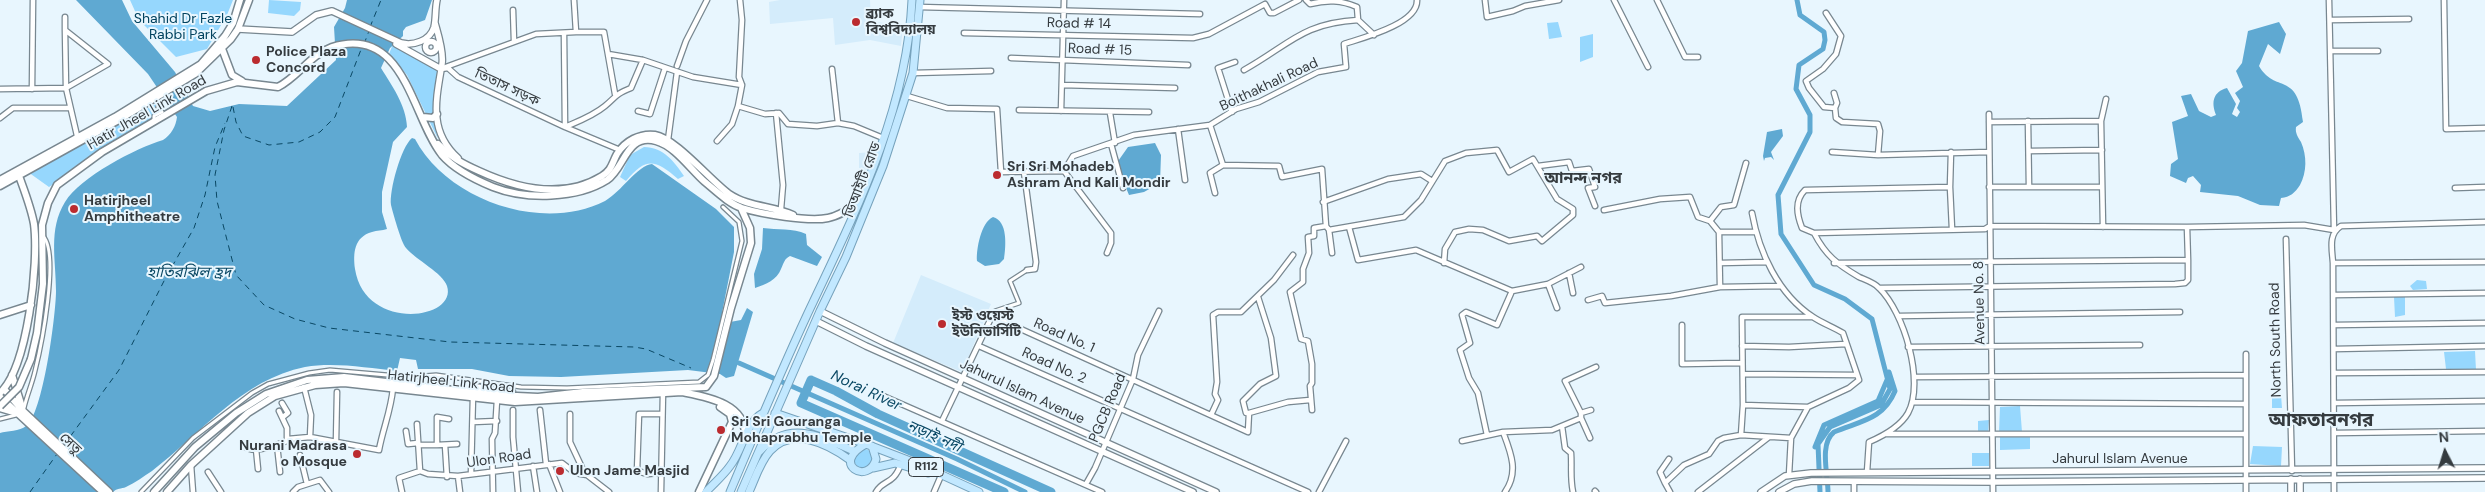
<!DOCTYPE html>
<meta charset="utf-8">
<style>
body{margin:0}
#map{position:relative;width:2485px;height:492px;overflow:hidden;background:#e8f6fe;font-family:"DM Sans",sans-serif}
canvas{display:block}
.north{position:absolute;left:2420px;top:427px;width:50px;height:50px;-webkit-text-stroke:4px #e8f6fe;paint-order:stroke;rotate:355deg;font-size:14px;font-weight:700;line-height:20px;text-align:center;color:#353b3f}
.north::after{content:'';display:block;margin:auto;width:18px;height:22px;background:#353b3f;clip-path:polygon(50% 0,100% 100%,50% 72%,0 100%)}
</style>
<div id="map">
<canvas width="2485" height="492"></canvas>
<div class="north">N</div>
</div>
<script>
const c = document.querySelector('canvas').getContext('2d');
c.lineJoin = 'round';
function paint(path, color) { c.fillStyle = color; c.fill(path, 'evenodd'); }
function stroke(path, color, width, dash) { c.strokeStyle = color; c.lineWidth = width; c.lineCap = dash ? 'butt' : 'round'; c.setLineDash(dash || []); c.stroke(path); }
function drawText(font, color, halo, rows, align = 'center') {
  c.font = font + ' "DM Sans","Noto Sans Bengali",sans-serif'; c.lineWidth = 4; c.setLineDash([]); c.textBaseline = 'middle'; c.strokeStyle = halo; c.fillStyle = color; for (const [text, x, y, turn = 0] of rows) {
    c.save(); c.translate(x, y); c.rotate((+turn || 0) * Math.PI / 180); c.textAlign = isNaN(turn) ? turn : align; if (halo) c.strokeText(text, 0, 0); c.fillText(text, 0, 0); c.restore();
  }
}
const built = new Path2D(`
 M780,0h90l1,21 32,5 -2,20 -31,-6 -35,5 -2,-27 -63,6 -1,-22z
 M876,152l-7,19 -10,-3v-15z
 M921,275l70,29 -29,68 -69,-29z`);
const green = new Path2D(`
 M130,0h103l-6,15 -20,34 -31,8 -37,-37z
 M269,0l32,2 -1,8 -6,6 -26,-3z
 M1558,22l4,15 -13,2 -2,-16z
 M1593,34v23l-13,5v-25z
 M393,44l47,26c-7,23 -9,47 -2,69l-31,-64 -18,-21z
 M156,104l-3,15 -104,68 -21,-15z
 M644,147c19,0 30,14 40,29l-6,3c-23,-20 -32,-22 -52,2l-6,-4 10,-22z
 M2417,280l9,1 1,8 -14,1 -3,-4z
 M2405,296v19l-10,2 -1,-20z
 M2475,351l1,19 -30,-1 -2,-17z
 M2272,395h9l1,13h-10z
 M2020,406l2,26 -23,1 1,-26z
 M1989,420l-1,13h-10v-12z
 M2000,437h30v12l-30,1z
 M2253,446l29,1 -1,19 -31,-2z
 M854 459a10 10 0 1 1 20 0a10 10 0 1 1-20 0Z
 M1972,453h17v13h-17z`);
const water = new Path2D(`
 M76,0h46l10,21 43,51 18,34 17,5 29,-7 48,2 49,-46 -2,-33 11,-19 2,-8h85l-7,20 -19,7 -3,4v5l-13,12 -9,20c11,18 25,37 26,59l-14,15 -11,50v20l5,17c-5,2 -10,1 -15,3 -18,5 -19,21 -17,37 10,63 103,51 92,17 -4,-13 -31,-26 -41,-38 -5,-6 -13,-35 -15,-43 -2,-14 10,-58 21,-67l3,1c32,61 127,94 190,62 16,-9 33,-36 47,-37l64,45 18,18v25l-12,61 8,9 11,-2 6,-12 6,4 -19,64 -8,2 -6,-4 -32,-4 -127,7 -52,-1 -37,-7h-54l-2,-9 -16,-2 -3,13c-30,-3 -62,-9 -92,-4 -62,12 -105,67 -153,104 -8,5 -17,12 -26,16 -5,2 -9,1 -13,5h-113v-59c7,-2 20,-2 26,-7 17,-11 30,-112 30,-135 0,-32 -8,-61 9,-89 15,-25 71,-54 98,-62 8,-5 13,-14 14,-23l-29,-43z
 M2279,22l7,12 -6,20 -12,-10 -9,22c16,28 39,4 44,56l-7,5c-1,6 2,10 5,15 6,14 6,30 -1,43 -5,8 -10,12 -19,13l-2,8 -19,-1 -22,-9 -38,-4 1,-7 -8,-9 -5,2 -2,5 -16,-7 1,-12 7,-5 -6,-37 16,-6 -7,-20 10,-2 8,17 12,6 5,-2c-5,-13 -3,-23 11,-27l9,16 -4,10 5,3 3,-5 -3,-4 3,-7 -5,-8 8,-6 -7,-16 6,-8 6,-32z
 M1782,129l1,7 -12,16 3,8 -3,-3 -6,1 -1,3 -1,-5 4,-24z
 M1155,143l6,12 -1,28 -16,9 -15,3 -13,-31 12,-17z
 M993,217c15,4 13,29 11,42l-5,5 -14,2 -8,-5c-1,-11 4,-39 16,-44z
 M763,228c14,2 30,0 43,6l1,11 15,12 -5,9 -27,-10c-6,3 -6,7 -9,13 -4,11 -15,15 -26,19l-1,-14 8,-25z`);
const canal = new Path2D(`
 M1797,0l3,15 24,17 1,8 -2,9 -24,16 -3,24 14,26v17l-32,63 3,39 33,51 31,14 27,20 18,70 -9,16 -51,22 -12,17 2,48
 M739,363l218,96 68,33
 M1815,447l9,-22 54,-24 9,-21
 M1828,492c0,-18 -9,-48 6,-60 26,-11 49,-12 61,-41l-6,-19`);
const river = new Path2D(`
 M1004,492l-203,-89 10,-23 25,11 42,23 173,78`);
const ferry = new Path2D(`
 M370,27l11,-27
 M364,44l5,-13
 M232,106l-8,24 -9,45 2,26 19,74 28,30 31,14 34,9 121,14 184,5 12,2 45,19
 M233,107l3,15 7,14 26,9 30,-3 21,-10 15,-15 27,-70
 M64,445l55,-75 46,-91 29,-51 11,-33 10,-48 10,-24
 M30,492l27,-38`);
const pedestrian = new Path2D(`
 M154,121v-5l8,-4 -4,-5
 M992,316l3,-5 24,-8 -9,-22 17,-11
 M24,408c3,-13 8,-24 11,-37 6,-24 25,-117 8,-135
 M0,419l16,-4
 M141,492l52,-54 59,-45 16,-9 41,-11 21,-3 80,7 26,-2 85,12 46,1 132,-6 9,-7 5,-15 29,-119 -3,-19 -16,-15`);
const minor = new Path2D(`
 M740,0l2,20 -3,57 3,8 -4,21 27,8 14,-1 9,11 29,2 21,-3 16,3 29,12
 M1306,0l4,4c17,-4 31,-4 47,3l1,13 16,15
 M1485,0l2,17 26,-6 12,-5 34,-6
 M1614,0l34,67
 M1657,0l28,57h13
 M2444,0l2,129 39,-1
 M919,7l281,7
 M513,10l1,31
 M1826,13l15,23 -5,18 -13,15 -17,12 3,7 15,19 11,1 2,-5 -3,-10
 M2330,20l79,-1
 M65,30v-13
 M576,32h28l11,62
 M564,33l1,94 55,23
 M964,33l229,5 16,-4 56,-30 5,9h4l25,-13
 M2331,51h47
 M608,54l35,6 50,17 49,8
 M1011,58l177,7
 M677,66l9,-25 21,-41
 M443,68l93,-34 40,-2 -2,-32
 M441,69l7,-1 10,9 107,50c14,-6 28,-11 40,-21 12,-10 9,-11 26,-18l12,-28
 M832,69l6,54
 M1244,70c45,-25 58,-47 114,-50
 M913,73l78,-2
 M1062,85l113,3
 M0,89l66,-1 -1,-58 43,34 -42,24 12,52
 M32,89l1,-89
 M907,96l40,12 50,1 4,63 63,-1 9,-15 61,-21 76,-10 13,40 56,1 3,11 40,-8 4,57 3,4 3,23
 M1835,108l1,10 6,4 36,2 2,7 -2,24
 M1019,110l130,2
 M638,111l12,3 15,-46
 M1061,111l3,-111
 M1232,112l-14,-44 17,-6
 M776,113l7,72 -2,24
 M1110,113l5,30
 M1989,114l4,378
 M0,118l13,-10h57
 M2028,121l1,66
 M1989,122l112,-1
 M1210,125l26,-16 23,-7 59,-30 28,-5 -2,-23c18,-6 74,-20 73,-44
 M1178,129l7,51
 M668,140l9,-68
 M717,141l15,-17 6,-18
 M1111,144l12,44
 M2029,151l73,-1
 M1832,152l46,3 111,-3
 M1538,166l31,-4 3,9 17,-2 6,18 -7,1 7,18
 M1064,171l47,62v10l-4,10
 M1024,172l12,90 -1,7 -8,1
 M1950,187l1,-35
 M1989,187h113
 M2455,188l30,-1
 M1215,193l-5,-20 13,-8
 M1323,202l65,-23 33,-5 11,7
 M1604,210l56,-11 30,-2 8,20 12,4 9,11 1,55
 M1752,213c7,39 26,81 61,104 9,6 20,10 30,16l16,47 -10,8 -41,19 -17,31 -2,37
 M1710,221l11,-14 13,-2 12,-42
 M1349,227l9,33 58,-10 96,41 36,-7 33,-17
 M2103,227l-2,-106 5,-22
 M2187,227l117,-2 30,5 -5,-230
 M1329,230l75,-13 17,-17 24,-39 21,-8 31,-3 12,22 24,-13 24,40 16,10v6l-31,26 -5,-5 -28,5 -26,-11 -14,-1 -14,3 -10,17 -1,14
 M1719,232h36
 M1814,233l-12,-5c-5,-13 -8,-27 3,-38l145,-3 2,42
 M2286,239l6,232
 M1720,263l47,-1
 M1834,263l354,-3 -1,-33 -197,-1 -5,3 -171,4c12,23 23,31 45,44 7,3 16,6 20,11 25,24 46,94 29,125 -8,14 -25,23 -39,29l-2,30
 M2333,263c-1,-14 -5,-29 8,-37l144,-4
 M1569,273l4,20
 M1548,284l9,24
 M1879,288l296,-4 10,-1 3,-3v-20
 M2334,295l151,-2
 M1588,300l14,-4 3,7 66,-7 49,-9 61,-1
 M1898,316l282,-4
 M1682,325v39l59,-1
 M2334,325l151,-2
 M979,346l329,146
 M1742,346l47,1 57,-3
 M1908,347l232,-2
 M2334,349l151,-3
 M2246,354v138
 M2334,373l151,-1
 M1743,374l114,1
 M1915,377l331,-2
 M304,387l7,28 -1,22
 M874,392l228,100
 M1913,402l333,2
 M282,403l6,10 -5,4
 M2335,403l150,-2
 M1743,405l65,2
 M513,410v27l5,55
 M540,410l6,54
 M1312,410l-2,-24 2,-3v-19l-4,-23 -7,-2 -11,-47 13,-10v-13l6,-16 -1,-16 6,-1v-8l12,-2
 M1591,410l-10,3 -16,-32 31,-14
 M1249,413l39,-11 22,-2
 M570,414v28l15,32
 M662,414h-23l-2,57 11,3 23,-2
 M1211,415l7,-15 -3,-6 2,-12 -4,-67 5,-3h23l33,-32 19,-25
 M1581,418l9,20
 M449,419l-12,-2v28l20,-1
 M942,421l50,-105 256,116 1,-19h-3l-3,-12 17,-17 16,-8 -5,-38 -13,-41
 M473,422l24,-1
 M417,424l3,47
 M1562,426l3,22 6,5c1,14 -1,25 2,39
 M406,431l2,13 10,-1
 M1503,432c8,21 16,40 2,60
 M2335,433l150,-2
 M1886,434h360
 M1487,435l-9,-42 -9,-15 -9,-28 10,-7 -8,-28 4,-3 31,13 15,-34
 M1741,435l2,-30 -1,-88h71
 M288,439l22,-2 69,13c4,-22 12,-39 14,-62
 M1462,441l41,-9 49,-2 29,-12v-5
 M336,442l1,-50
 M277,445l3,27
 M418,445h19
 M445,445l2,32
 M245,447c11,7 30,-2 42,-6v-13l-8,-17
 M256,449l2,20
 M300,455l7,29
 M549,464l11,28
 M191,465l2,27
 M533,466l4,26
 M208,472l13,20
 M471,474l2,-78
 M458,476l2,16
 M1854,482v10
 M1665,483l-5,-11 9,-13
 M1086,484l9,-16 38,-89 5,-24 21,-44
 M1595,491l1,1
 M293,492l5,-5 22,-7 9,12
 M402,492l-3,-14 21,-7 8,3 30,2 104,-13 13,10 12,2 22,17
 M493,492l-1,-53 3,-6 2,-33
 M661,492l2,-100
 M876,492c7,-13 17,-6 25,-28
 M934,492l6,-14
 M1319,492l27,-51
 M1670,492l-5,-9 19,-18 25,-11 9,-13 6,-3 17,-3 50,3
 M1698,492l71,-55
 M2334,492l-1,-229 152,-1`);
const tertiary = new Path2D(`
 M435,23c3,11 9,29 7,41 -6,36 -14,67 16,94
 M238,29l54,3 24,-17 16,-4 69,32c12,3 29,-2 33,-16 2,-8 1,-18 3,-27
 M425.5 47a5.5 5.5 0 1 1 11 0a5.5 5.5 0 1 1-11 0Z
 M396,44l45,25
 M820,311l65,32 331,149
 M816,321l50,25 327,146
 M2291,479v13
 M2300,479v13
 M1761,492l24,-16 26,-3 674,-5
 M1779,492l15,-8 18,-3 181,1 492,-4`);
const secondary = new Path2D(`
 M221,46l11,29 10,6
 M423,117l10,1 4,-4
 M438,144c12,13 25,20 41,27 39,18 84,29 123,5 10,-6 10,-13 15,-22 8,-13 23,-21 38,-19 20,3 55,45 74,59 19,13 44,12 64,21
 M0,180l115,-63 86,-53 24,-28 8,-13 7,-23
 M0,186l117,-65 78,-47 36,-35 7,-10 11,-29
 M0,315l31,-10
 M31,359l6,-26 6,-49 -1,-59 6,-22 9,-18 45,-33 104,-61 31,-9 41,5c20,-10 32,-32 54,-40 73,-23 80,71 110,108 12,14 34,25 51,32 33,13 84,12 114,-7 18,-12 19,-47 49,-39 19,5 35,29 49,41 11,9 24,22 37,26 19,6 67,14 86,10 11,-2 21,-9 30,-15
 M12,375l10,32
 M467,386l45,6
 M4,389l19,22 86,81
 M0,393c28,-26 39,-131 34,-169 -3,-17 -10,-34 -16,-51
 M0,397l103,95
 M0,408l17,5
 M154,492l41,-45 41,-34 30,-19 41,-14 37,-3 152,18 42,2 45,-5 123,-5 8,-11 17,-68 20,-65 -1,-15 -9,-20
 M167,492l24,-27 57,-52 27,-17 40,-11 29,-2 171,19 167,-10c25,5 64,11 63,44
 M699,492l33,-70 -2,-8 -10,-7`);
const primary = new Path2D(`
 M775,413l91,31
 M872,446l4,13c-7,27 -47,5 -10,-15l52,20 61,28
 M759,452c29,-33 61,-16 95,-1
 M873,468l22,-5 33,10
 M706,492c8,-9 17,-16 24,-26 13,-16 15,-43 33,-53
 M730,492c25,-59 50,-119 77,-177 47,-100 100,-203 105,-315
 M741,492l79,-181 26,-54 37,-91 30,-93 7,-73
 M749,492c6,-13 11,-30 21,-41 23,-25 58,-7 80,9`);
const secondaryBridge = new Path2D(`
 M0,406l19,-19 12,-28`);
const markers = [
 [856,22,5,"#bb2b2f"],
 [256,60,5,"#bb2b2f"],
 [997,175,5,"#bb2b2f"],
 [74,209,5,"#bb2b2f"],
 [942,324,5,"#bb2b2f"],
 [721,430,5,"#bb2b2f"],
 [357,454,5,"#bb2b2f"],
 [560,471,5,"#bb2b2f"]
];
const shields = [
 [926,467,35]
];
const shieldNames = [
 ["R112",926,467]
];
const poiNames = [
 ["ব্র্যাক",866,14],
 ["বিশ্ববিদ্যালয়",866,30],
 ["Police Plaza",266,52],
 ["Concord",266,68],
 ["Sri Sri Mohadeb",1007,167],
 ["Ashram And Kali Mondir",1007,183],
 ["Hatirjheel",84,201],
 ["Amphitheatre",84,217],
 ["ইস্ট ওয়েস্ট",952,316],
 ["ইউনিভার্সিটি",952,332],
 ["Sri Sri Gouranga",731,422],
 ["Mohaprabhu Temple",731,438],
 ["Nurani Madrasa",347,446,"right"],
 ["o Mosque",347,462,"right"],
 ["Ulon Jame Masjid",570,471]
];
const parkNames = [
 ["Shahid Dr Fazle",183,19],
 ["Rabbi Park",183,35]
];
const streetNames = [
 ["Road # 14",1079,24,1],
 ["Road # 15",1100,50,2],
 ["Boithakhali Road",1269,85,-25],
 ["তিতাস সড়ক",507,88,25],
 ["Hatir Jheel Link Road",147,113,-30],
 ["ডিআইটি রোড",863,180,-69],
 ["Avenue No. 8",1980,303,-91],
 ["Road No. 1",1064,336,24],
 ["North South Road",2276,340,-91],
 ["Road No. 2",1054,366,24],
 ["Hatirjheel Link Road",451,382,6],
 ["Jahurul Islam Avenue",1022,392,25],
 ["PGCB Road",1108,408,-67],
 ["সেতু",70,444,43],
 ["Ulon Road",499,459,-8],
 ["Jahurul Islam Avenue",2120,459]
];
const waterNames = [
 ["হাতিরঝিল হ্রদ",189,273],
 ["Norai River",866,391,25],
 ["নড়াই নদী",934,437,24]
];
const quarterNames = [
 ["আনন্দ নগর",1583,179]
];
const districtNames = [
 ["আফতাবনগর",2321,421]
];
paint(built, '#d4ecfb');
paint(green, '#96d7fd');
paint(water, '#5fa9d2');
stroke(canal, '#5fa9d2', 5);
stroke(river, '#5fa9d2', 9);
stroke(ferry, '#0a4864', 1, [6, 5]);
stroke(pedestrian, '#788790', 5.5);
stroke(minor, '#788790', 7);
stroke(tertiary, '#788790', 8);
stroke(secondary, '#788790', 9);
stroke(primary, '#76a2bc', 9);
stroke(pedestrian, '#fff', 3);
stroke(minor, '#fff', 4.5);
stroke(tertiary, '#fff', 5.5);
stroke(secondary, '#fff', 6);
stroke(primary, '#c2e8ff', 7);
stroke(secondaryBridge, '#788790', 9, []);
stroke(secondaryBridge, '#fff', 6);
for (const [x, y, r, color] of markers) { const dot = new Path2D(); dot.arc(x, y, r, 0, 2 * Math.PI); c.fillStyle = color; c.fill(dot); stroke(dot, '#e8f6fe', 2); }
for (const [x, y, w] of shields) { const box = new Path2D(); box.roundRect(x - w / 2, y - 9.5, w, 19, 4); c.fillStyle = '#e8f6fe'; c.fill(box); stroke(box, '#353b3f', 1); }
drawText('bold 12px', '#353b3f', null, shieldNames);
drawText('bold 14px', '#353b3f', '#e8f6fe', poiNames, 'left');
drawText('14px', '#02435f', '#e8f6fe', parkNames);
drawText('14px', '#353b3f', '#e8f6fe', streetNames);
drawText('italic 15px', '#0a4864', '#e8f6fe', waterNames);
drawText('bold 16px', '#353b3f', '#e8f6fe', quarterNames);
drawText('bold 19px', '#353b3f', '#e8f6fe', districtNames);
</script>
